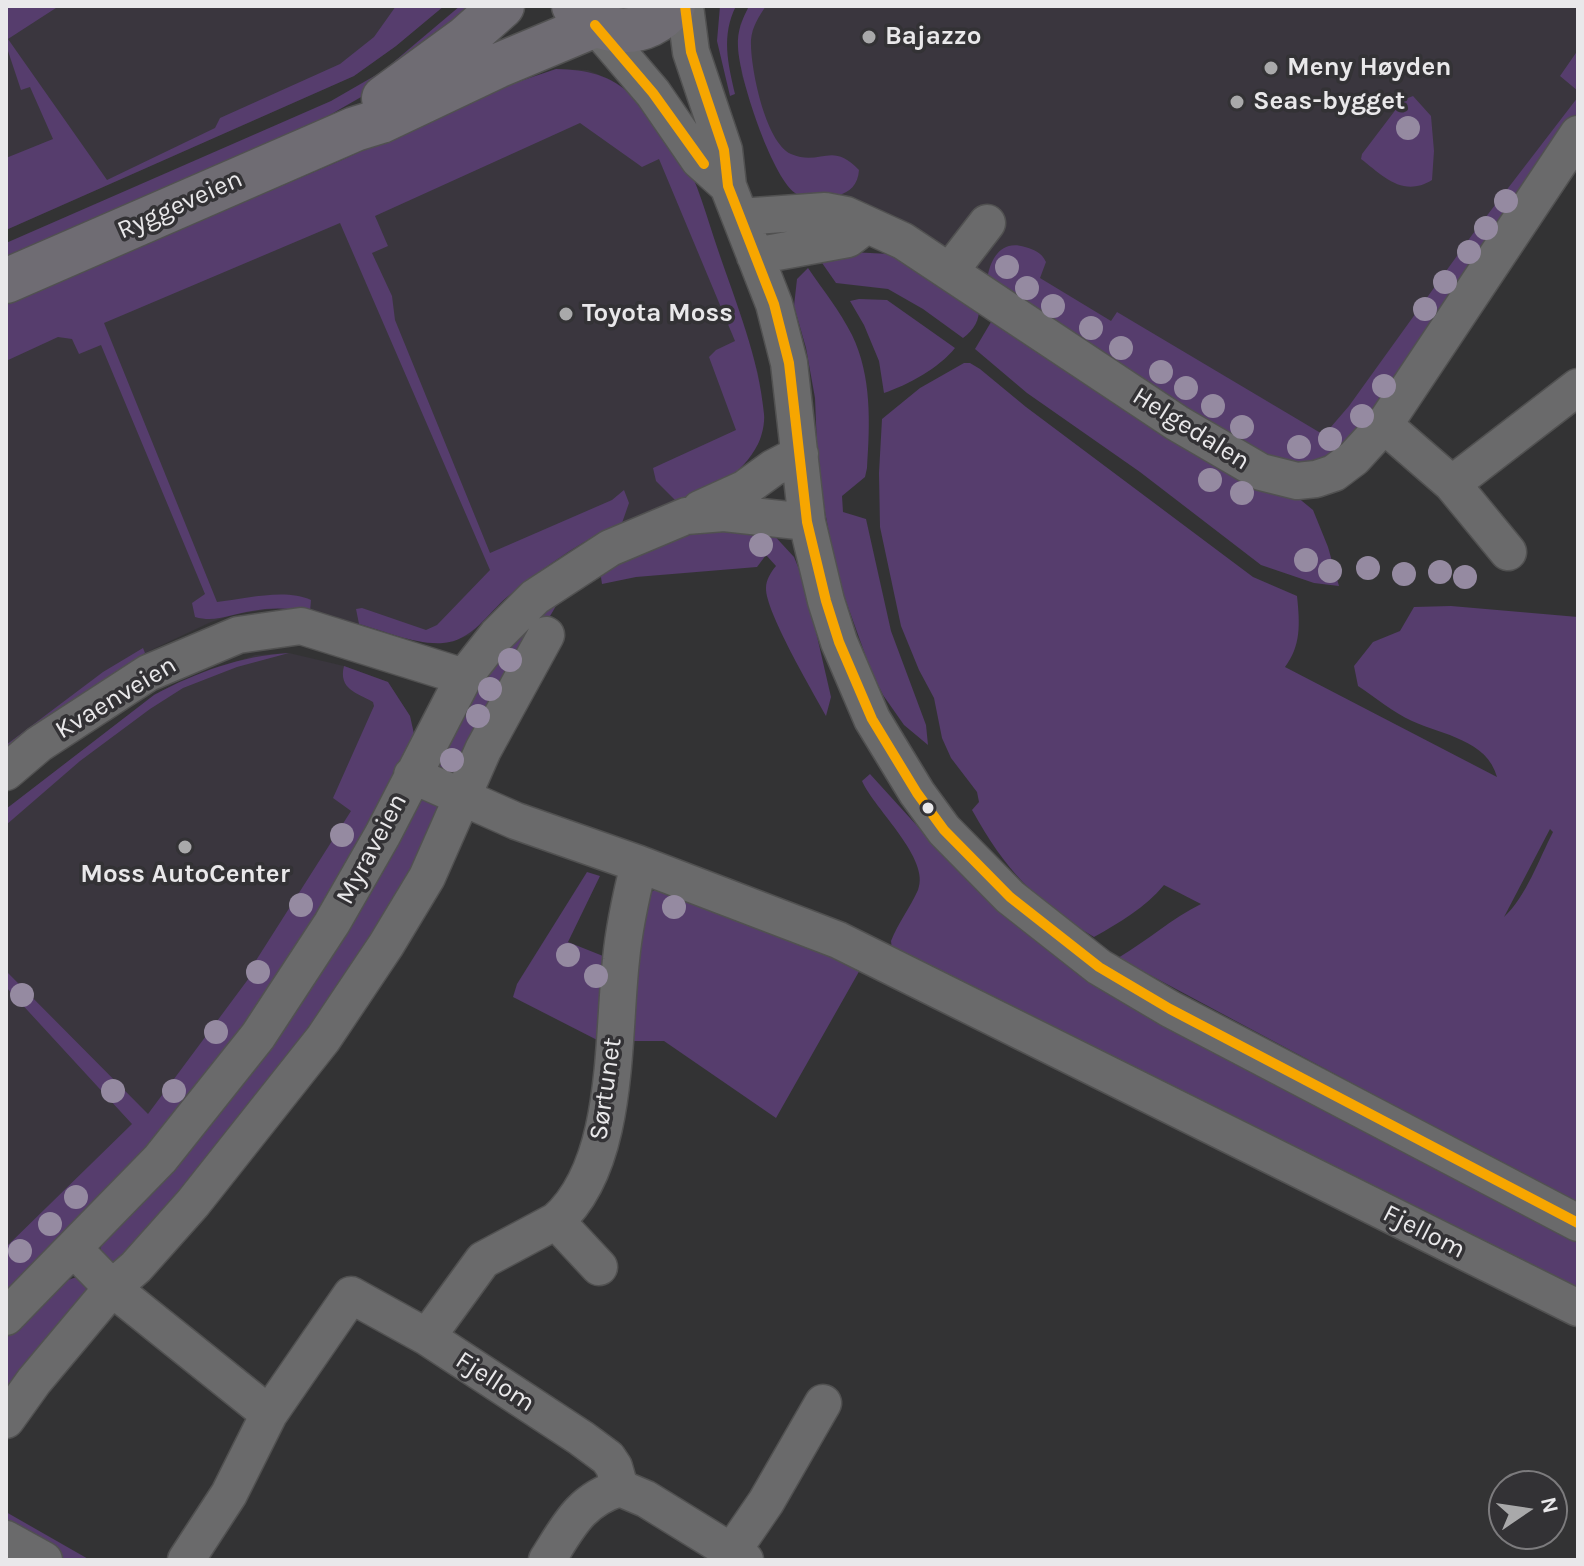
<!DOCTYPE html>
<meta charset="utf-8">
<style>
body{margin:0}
#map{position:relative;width:1584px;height:1566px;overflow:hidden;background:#333334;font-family:Karla,sans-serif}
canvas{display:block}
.frame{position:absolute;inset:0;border:8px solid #e9e8ea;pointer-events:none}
.north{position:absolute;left:1488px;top:1470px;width:80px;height:80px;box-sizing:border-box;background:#333235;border:2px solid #7c7b7d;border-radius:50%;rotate:77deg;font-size:22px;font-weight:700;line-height:32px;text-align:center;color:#e9e8ea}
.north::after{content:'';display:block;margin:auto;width:28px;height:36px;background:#a9a9aa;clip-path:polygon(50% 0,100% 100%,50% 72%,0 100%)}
</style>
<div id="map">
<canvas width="1584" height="1566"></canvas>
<div class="frame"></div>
<div class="north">N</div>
</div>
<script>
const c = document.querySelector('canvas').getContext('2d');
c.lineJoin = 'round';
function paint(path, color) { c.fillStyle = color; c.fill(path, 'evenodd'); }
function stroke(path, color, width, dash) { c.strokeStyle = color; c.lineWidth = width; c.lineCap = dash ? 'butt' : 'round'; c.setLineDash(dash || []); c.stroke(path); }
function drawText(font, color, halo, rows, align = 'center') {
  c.font = font + ' Karla,sans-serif'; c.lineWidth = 7; c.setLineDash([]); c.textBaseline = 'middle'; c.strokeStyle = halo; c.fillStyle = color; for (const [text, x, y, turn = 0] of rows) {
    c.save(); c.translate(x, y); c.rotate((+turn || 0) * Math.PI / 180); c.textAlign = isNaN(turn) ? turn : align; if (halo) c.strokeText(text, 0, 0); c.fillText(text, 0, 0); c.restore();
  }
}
const built = new Path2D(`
 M6,6h438l-48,40 -42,30 -348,154z
 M749,6h829v105l-233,337 -320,-141 -230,-114 -25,-38 -28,-79 -4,-30 2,-21z
 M556,69l32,1 23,10 92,125 55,168 6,45 -5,24 -14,21 -47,32 -22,6 -71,29 -20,12 -80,57 -35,36 -24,8 -25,-2 -134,-34 -51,7 -25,8 -66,31 -139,99v-448l336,-144 152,-70z
 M289,653l55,13 44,16 22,34 4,18 -82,161 -326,403v-489l148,-114 27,-14 74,-26z`);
const green = new Path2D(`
 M6,6h53l-51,33 99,141 108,-52 5,-10 120,-54 34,-27 22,-31h48l-48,40 -42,30 -348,154v-72l47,-19 -23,-52 -9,3 -15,-45z
 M460,6h20l-91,75 -61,35 -47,23 -275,119v-15l325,-142 52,-30z
 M720,6h16c-15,30 -8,57 -1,88l-5,2 -13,-55z
 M749,6h17c-7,10 -14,21 -15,34 -1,26 14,102 40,114 30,13 40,-14 68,16 -1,15 -9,22 -22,26 -13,3 -31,5 -42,-3 -24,-18 -56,-116 -57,-146 -1,-16 4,-27 11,-41z
 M1578,50v41l-18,-15z
 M556,69c32,1 53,5 78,28 14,13 37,39 47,56 17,29 26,65 37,97 18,53 41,108 46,164 1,9 -2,22 -6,30 -16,32 -49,49 -82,57l-20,-20 -3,-13 83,-38 -27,-73 7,-7 19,-9 -76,-182 -17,8 -62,-44 -205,93 13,30 -16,7 20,43 3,24 95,233 122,-53 12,-10 5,13 -7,20c-41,17 -80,46 -115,74 -20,17 -35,44 -64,46 -28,2 -58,-12 -84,-19l-3,-15 6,-1 64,22 11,-5 53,-55 -150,-347 -236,100 113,279c28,-3 68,-14 94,-2l-1,12c-20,-4 -38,-5 -58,-1 -21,3 -36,12 -57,6l-3,-14 13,-9 -104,-249 -22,9 -7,-15 -14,-2 -52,24v-57l336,-144 152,-70z
 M1413,96l18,20 3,35 -2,29c-29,18 -49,-4 -71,-21l1,-5 41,-54z
 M1578,97v58l-201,254 -45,49 -32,9 -41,-8 -272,-179c3,-21 14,-41 38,-33 10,3 16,5 21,15l-6,16 71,43 6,-9 207,123 25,-29 123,-171z
 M850,252l40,2 89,52c1,14 -5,24 -16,32l-40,-29 -35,-20 -52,-6 -16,-23z
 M808,268c15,22 32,43 44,67 20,41 18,89 15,133l-2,9 -23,19 1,16 23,7 25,112 35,94 2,20 -24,-20 -21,-30 -13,-27 -32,-89 -13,-67 -8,-65 -2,-49 -9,-50 -12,-42 3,-27z
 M859,299l28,1 68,48c-16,20 -47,37 -71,45l-5,-32 -15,-36 -14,-24z
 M994,317l297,175 22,18 15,37 11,39 -25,-3 -53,-18 -121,-93 -113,-79 -52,-44z
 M964,363h6l10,6 46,38 227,170 44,19c3,28 4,50 -12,71l212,110c-10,-37 -54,-42 -85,-56 -19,-9 -36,-23 -54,-35l-4,-20 19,-24 27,-11 14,-24 37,-1 127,11v587l-460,-246c29,-17 54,-40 83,-54l-37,-19c-18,22 -45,38 -70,52 -60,-37 -88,-66 -122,-127l7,-8 -2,-10 -26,-34 -9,-20 -8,-40 -15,-28 -18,-44 -21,-99 -1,-54 3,-54 38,-31zM1550,829l3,3c-14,27 -27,65 -49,85z
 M719,527l51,4 24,26 11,27 26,113 -5,19c-13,-24 -61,-105 -60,-128 0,-8 5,-16 10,-22l-10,-11 -9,12 -121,10 -34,7 -2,-13 89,-38z
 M560,599l-106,182 -15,-6 -2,-12 31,-62 41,-60z
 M143,648l2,5 -139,99v-7l97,-73z
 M289,653l-52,14 -54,21 -33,21 -70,52 -74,64v-16l148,-114c43,-23 86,-39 135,-42z
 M344,666l44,16 22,34 4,18 -21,48 -61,113 -62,98 -95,130 -169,175v-51l126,-123 -126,-137v-16l142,143 101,-136 -1,-5 103,-162 -18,-13 41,-92 -1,-4c-16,-9 -35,-13 -29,-36z
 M870,774l70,77 70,69 60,47 200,110 308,164v56l-686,-347 -1,-9c7,-18 19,-33 27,-51 13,-31 -43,-80 -56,-109z
 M422,794l23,16 -122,216 -209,240 -14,-15 3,-11z
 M587,872l13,4 -32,66 40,16 -5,85 -90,-46 4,-13z
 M662,886l203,75 -89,157 -112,-77h-33l12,-136 8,-13z
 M78,1277l8,8 1,9 -81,102v-60c20,-20 44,-54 72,-59z
 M6,1512l84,48h-29l-55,-29z`);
const minor = new Path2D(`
 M685,6l6,46 33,98 4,36 46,118 15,59 18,159 19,79 13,41 33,77 45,74 27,37 66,67 89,70 71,42 408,214
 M595,25l58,68 46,67 29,26
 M740,217l85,-6 21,4 57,26 274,182 84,49 36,9 19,-2 18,-6 20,-15 30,-33 194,-291
 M755,256l93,-17 17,-13
 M950,271l37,-48
 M1384,425l68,59 56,68
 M1452,484l126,-97
 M700,509l44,-20 29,-21 27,-14
 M6,772l33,-28 109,-71 90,-38 63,-9 163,51
 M412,775l104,46 123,43c-8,32 -15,63 -18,96 -9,79 -1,205 -65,261l-73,39 -56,77
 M639,864l199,76 740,368
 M556,1221l43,46
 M74,1249l38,39 157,126
 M6,1317l154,-158 98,-123 74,-113 51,-89 81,-157 33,-42 38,-38 75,-49 76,-32 38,-3 83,9
 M6,1420l28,-39 78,-93 24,-21 57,-64 130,-164 63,-94 41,-68 56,-127 63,-115
 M6,1539l38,21
 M731,1553l35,-51 57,-99
 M186,1560l43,-66 40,-80 82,-119 76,42 154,101 27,20 6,9 6,21 26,11 99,61
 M547,1560c21,-33 33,-60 73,-72`);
const major = new Path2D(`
 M574,6c27,33 73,32 99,0
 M384,98l82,-60 36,-32
 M6,281l349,-152 26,-8 116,-55 98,-41`);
const bus1 = new Path2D(`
 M685,6l6,46 33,98 4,36 46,118 15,59 18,159 19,79 13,41 33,77 45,74 27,37 66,67 89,70 71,42 408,214
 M595,25l58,68 51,71`);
const trees = [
 [1408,128],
 [1506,201],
 [1486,228],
 [1469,252],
 [1007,267],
 [1445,282],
 [1027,288],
 [1053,306],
 [1425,309],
 [1091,328],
 [1121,348],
 [1161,372],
 [1384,386],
 [1186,388],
 [1213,406],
 [1362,416],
 [1242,427],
 [1330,439],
 [1299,447],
 [1210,480],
 [1242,493],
 [761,545],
 [1306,560],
 [1368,568],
 [1330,571],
 [1440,572],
 [1404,574],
 [1465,577],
 [510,660],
 [490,689],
 [478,716],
 [452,760],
 [342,835],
 [301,905],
 [674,907],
 [568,955],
 [258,972],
 [596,976],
 [22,995],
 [216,1032],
 [113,1091],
 [174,1091],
 [76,1197],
 [50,1224],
 [20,1251]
];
const markers = [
 [869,37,8,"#a9a9aa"],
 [1271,68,8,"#a9a9aa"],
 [1237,102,8,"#a9a9aa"],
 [566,314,8,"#a9a9aa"],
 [928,808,7,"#e9e8ea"],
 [185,847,8,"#a9a9aa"]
];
const poiNames = [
 ["Bajazzo",885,37],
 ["Meny Høyden",1287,68],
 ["Seas-bygget",1253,102],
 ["Toyota Moss",582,314],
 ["Moss AutoCenter",185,875,"center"]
];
const streetNames = [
 ["Ryggeveien",180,205,-24],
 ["Helgedalen",1191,429,32],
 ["Kvaenveien",116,698,-31],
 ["Myraveien",372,849,-62],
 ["Sørtunet",606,1089,-82],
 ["Fjellom",1424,1232,27],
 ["Fjellom",495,1382,33]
];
paint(built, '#3a363e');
paint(green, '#563d6d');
stroke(minor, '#515151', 39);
stroke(major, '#515151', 47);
stroke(minor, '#6a6a6b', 36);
stroke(major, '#6f6c73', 44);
stroke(bus1, '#f7a600', 10);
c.fillStyle = '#958aa1';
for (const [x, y] of trees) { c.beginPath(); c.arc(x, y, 12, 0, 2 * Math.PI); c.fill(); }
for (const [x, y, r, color] of markers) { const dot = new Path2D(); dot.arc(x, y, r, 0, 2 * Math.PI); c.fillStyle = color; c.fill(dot); stroke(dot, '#333235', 3); }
drawText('bold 26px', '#e9e8ea', '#333235', poiNames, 'left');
drawText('26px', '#e9e8ea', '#333235', streetNames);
</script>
